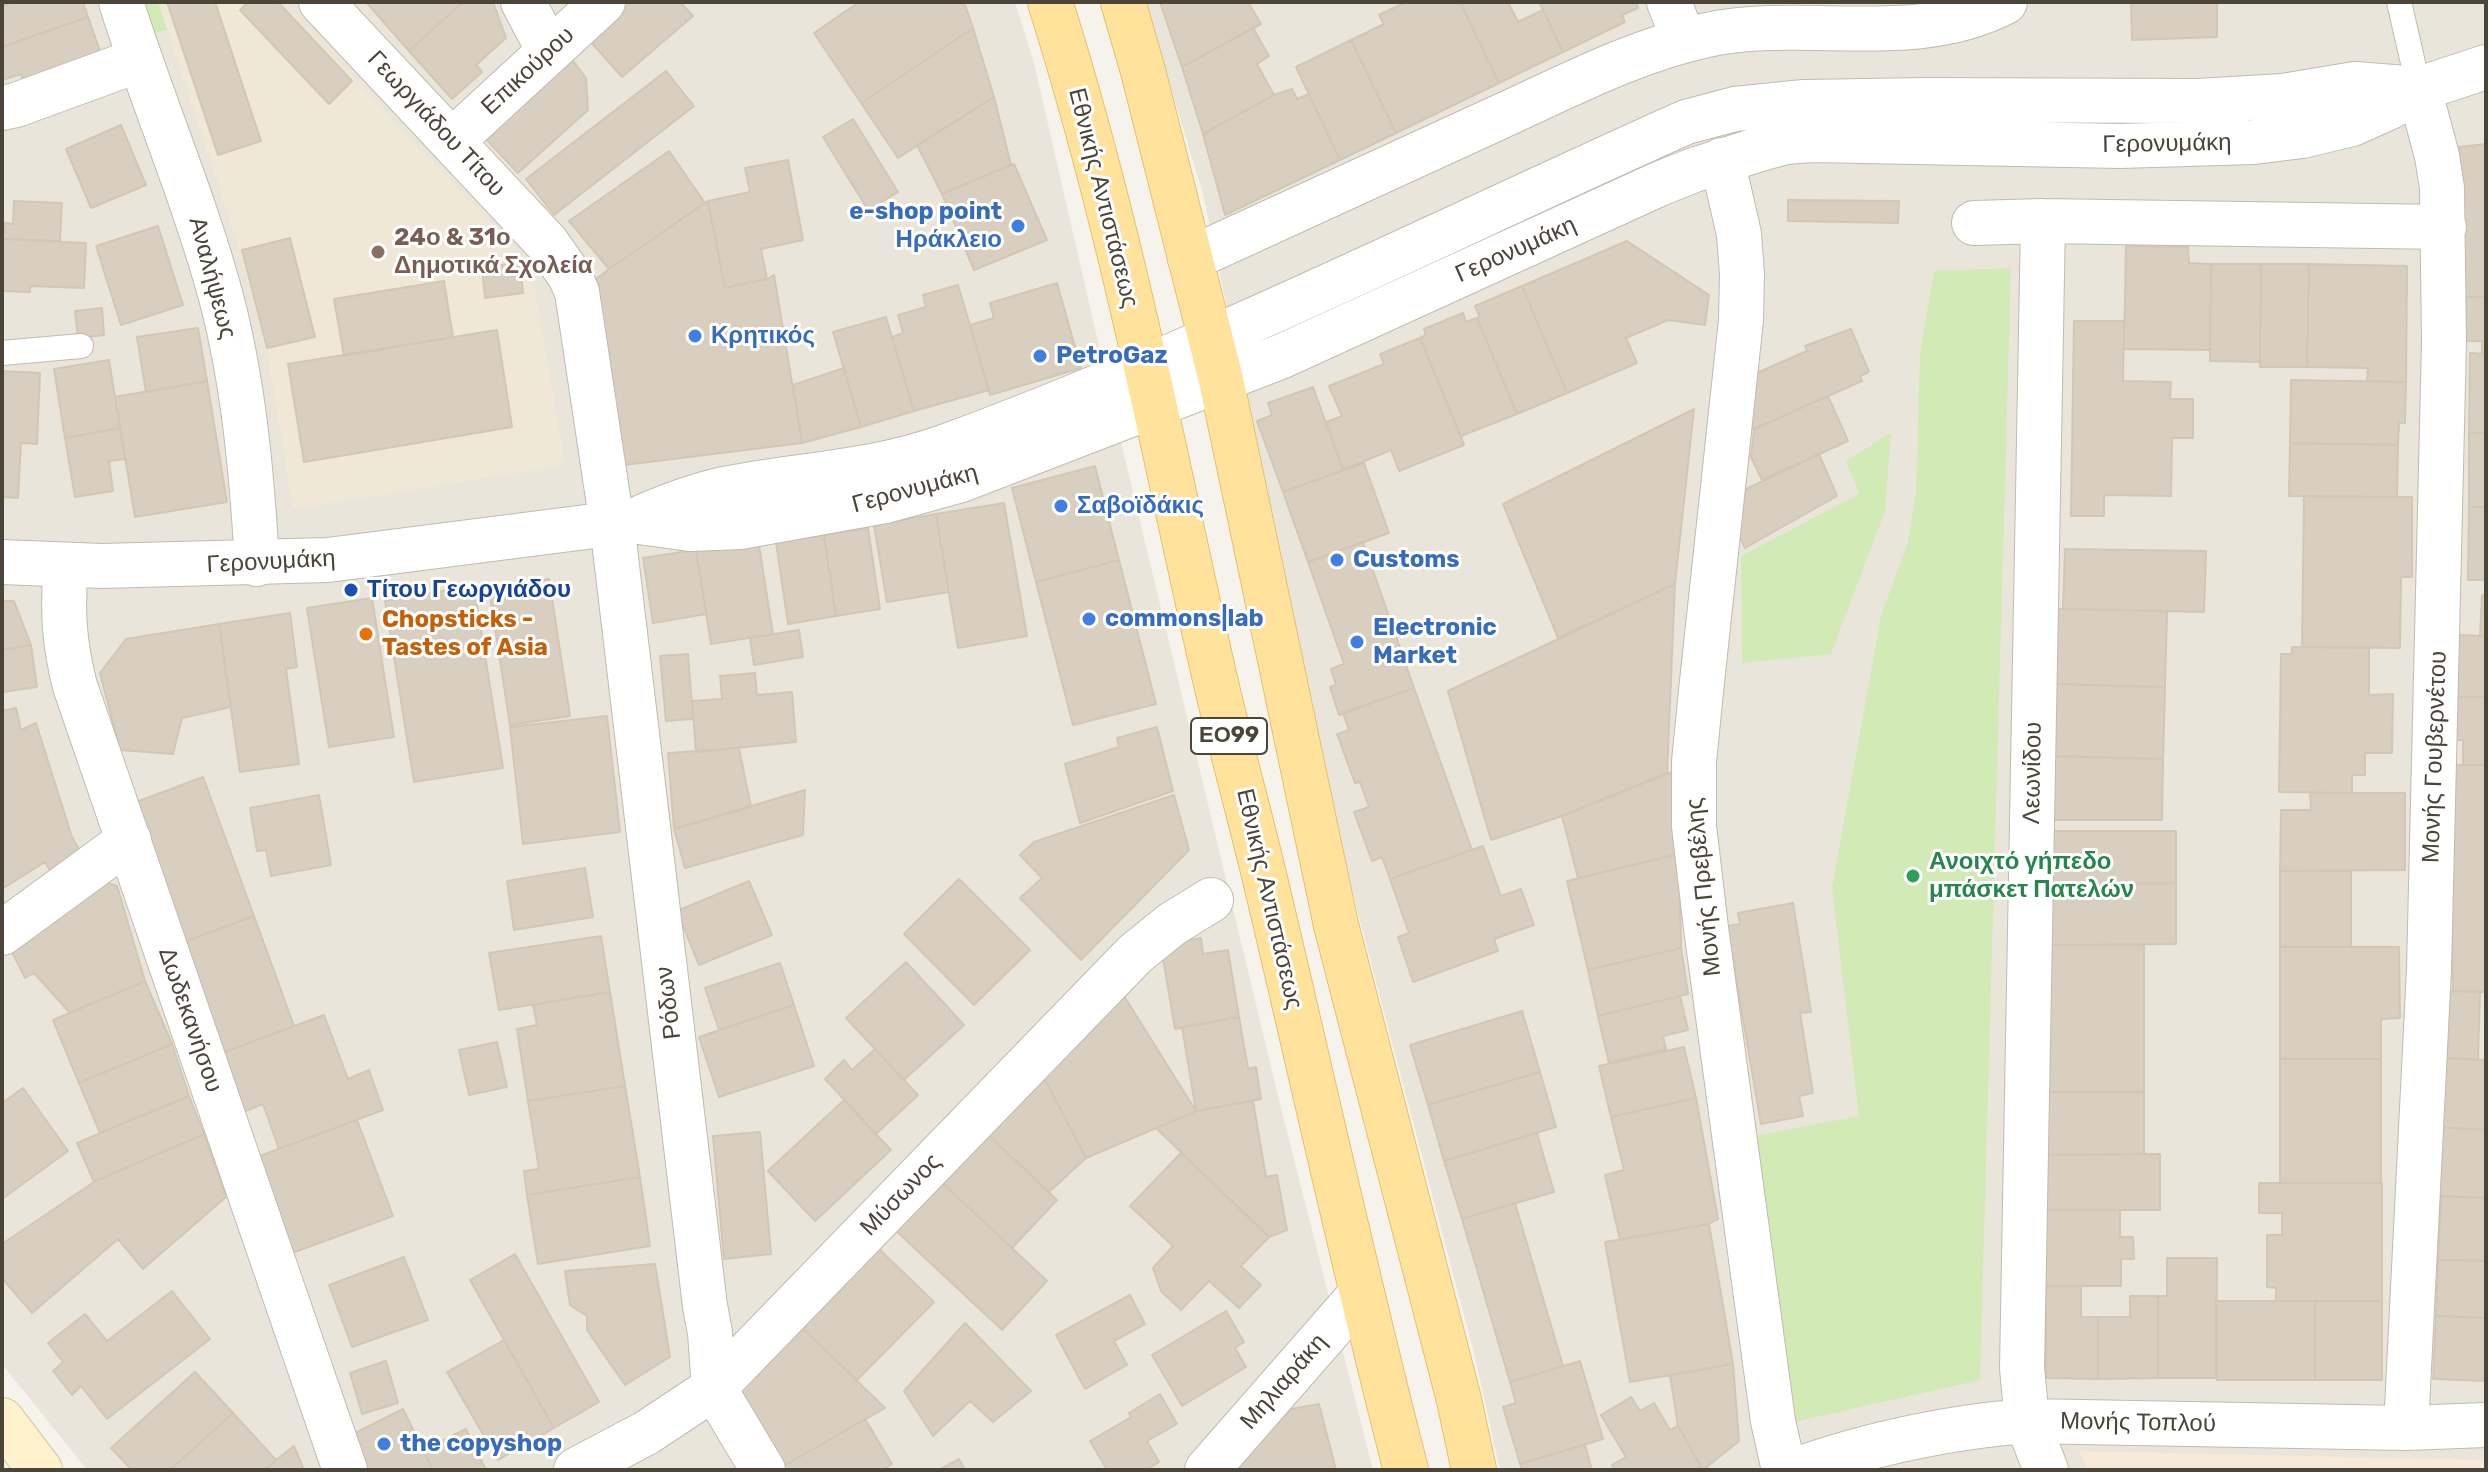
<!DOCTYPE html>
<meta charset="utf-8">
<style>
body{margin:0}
#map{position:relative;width:2488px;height:1472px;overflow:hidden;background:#f6f3ec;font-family:Rubik,sans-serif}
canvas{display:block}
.frame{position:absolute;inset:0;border:4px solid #4b4439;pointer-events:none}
</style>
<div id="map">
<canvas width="2488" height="1472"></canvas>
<div class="frame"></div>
</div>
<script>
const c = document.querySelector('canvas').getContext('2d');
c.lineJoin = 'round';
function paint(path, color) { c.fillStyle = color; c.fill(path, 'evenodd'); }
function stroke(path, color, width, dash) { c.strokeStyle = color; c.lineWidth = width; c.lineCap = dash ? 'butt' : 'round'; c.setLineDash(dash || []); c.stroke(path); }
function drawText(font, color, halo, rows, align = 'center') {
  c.font = font + ' Rubik,sans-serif'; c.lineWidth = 6; c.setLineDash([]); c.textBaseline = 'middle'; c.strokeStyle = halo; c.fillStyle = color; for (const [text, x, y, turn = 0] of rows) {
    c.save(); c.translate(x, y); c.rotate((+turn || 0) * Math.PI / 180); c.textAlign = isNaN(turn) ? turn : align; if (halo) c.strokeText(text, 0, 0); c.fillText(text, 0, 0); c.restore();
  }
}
const residential = new Path2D(`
 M2,2h1013l19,61 87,379 158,658 94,370h-1286l-85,-106z
 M1145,2h1341v1468h-986l-25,-113 -131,-497 -141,-666z`);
const commercial = new Path2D(`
 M2079,1451l407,9v10h-398z`);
const education = new Path2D(`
 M158,2h124l249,264 34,199 -272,44 -24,-146 -33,-126z`);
const green = new Path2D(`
 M137,2h21l9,28 -18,5z
 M2011,268l-31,1112 -186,42 -39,-286 104,-20 -27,-228 49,-272 27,-74 8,-49 4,-140 14,-82z
 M1891,433l-6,78 -54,143 -89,9 -1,-107 118,-62 -13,-33z`);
const building = new Path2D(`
 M15,2h68l5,15 -86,30v-41z
 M167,2h48l46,139 -43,14z
 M248,2h30l74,79 -23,23 -89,-94z
 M366,2h97l-54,49z
 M463,2h30l13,36 -30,27 6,7 -30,27 -43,-48z
 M617,2h63l13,14 -71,61 -40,-45z
 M859,2h105l9,26 -112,75 -47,-70z
 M1160,2h88l13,22 -79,43z
 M1406,2h54l39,81 -103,50 -45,-93 33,-16 -5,-9z
 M1460,2h48l10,20 25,-12 20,42 -64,31z
 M1539,2h97l2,6 -16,7 3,7 -62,30z
 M2131,2h86v35l-85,3z
 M88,17l13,37 -78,27 -2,-7 -19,6v-33z
 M973,28l21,69 -96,61 -37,-55z
 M1253,28l16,28 -12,8 17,31 -71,39 -21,-67z
 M1351,40l45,93 -56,27 -44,-93z
 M567,53l19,25 2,32 -70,63 -37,-39z
 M666,71l28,35 -140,109 -28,-36z
 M1292,89l5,10 12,-5 31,66 -115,55 -22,-81 71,-39z
 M994,97l17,68 -69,29 -25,-49z
 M853,119l45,73 -30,18 -45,-73z
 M121,125l25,60 -55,23 -25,-59z
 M2486,144v153h-27v-150z
 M669,151l36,52 -96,66 -40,-48z
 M788,160l15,80 -42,9 6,30 -42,9 -17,-87 42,-9 -5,-24z
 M1014,164l33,76 -73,30 -32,-76z
 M1788,200l111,1 -1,22 -110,-2z
 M14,201l48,2 -2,38 -57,-2 1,-16 9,1z
 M708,201l17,87 42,-9 7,-4 28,168 -178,22 -28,-186 13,-10z
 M158,226l25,79 -62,20 -25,-79z
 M290,238l25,99 -48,11 -25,-98z
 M3,239l83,4 -2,45 -54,-2v6l-28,-1z
 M1627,241l82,54 -4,30 -37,-5 -42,18 11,25 -70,30 -45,-107z
 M2126,246l62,1 1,16 22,1 -1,86 -86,-1z
 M520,263l3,30 -38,5 -3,-31z
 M2211,264h50l-1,98 -50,-1z
 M2261,264h48l-2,103h-47z
 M2309,264l98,2 -1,116 -39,-1 1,-13 -61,-1z
 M444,281l9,56 -109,19 -10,-57z
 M1057,283l24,85 -91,27 -20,-70 24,-7 -4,-15z
 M958,285l31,105 -75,21 -22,-74 11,-4 -5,-18 28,-8 -3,-12z
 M1522,286l45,107 -50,21 -40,-96 3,-1 -5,-11z
 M2459,297h27v57l-4,-1v-12h-23z
 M102,308l2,27 -26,3 -3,-27z
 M1463,313l3,9 11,-4 40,96 -56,22 -41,-98 6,-3 -2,-6z
 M886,317l28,94 -53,16 -28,-95z
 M2074,321h50l-1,60 48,1 -1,17h23v39h-21l-1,58 -67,-1v21h-33z
 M198,328l9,53 -61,11 -9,-55z
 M1851,329l18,43 -9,4 2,5 -108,48 -11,-10 2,-41 62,-27 -2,-5z
 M497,330l15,97 -208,35 -16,-98z
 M1420,338l44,107 -65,26 -8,-21 -48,20 -17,-48 16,-6 -13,-30 55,-22 -4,-10z
 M2470,353l16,1v79h-17z
 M109,360l11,68 -55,10 -11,-69z
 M844,368l17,59 -59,16 -9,-58z
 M2,371l38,2 -3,71 -16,-1 -3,55 -16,-1z
 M2291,380l115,2 -1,41h-6l-1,22 -108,-2z
 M207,381l20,121 -92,15 -20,-120z
 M1313,387l30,83 -60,22 -26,-71 15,-6 -4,-12z
 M1828,396l20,45 -86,39 -11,-23 3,-28z
 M1694,409l-19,175 -117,54 -55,-134z
 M120,428l5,31 -16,2 4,30 -38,6 -10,-59z
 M2469,433h17v74h-17z
 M2290,443l108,2 -1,52 -108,-1z
 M1819,454l18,42 -92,52 -7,-14 2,-42z
 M1364,463l25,70 -81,29 -25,-70z
 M1095,466l24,94 -83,22 -24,-94z
 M2304,496l108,1v80h-11l-1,71 -98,-1z
 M1004,503l23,133 -69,12 -22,-134z
 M2469,507h17v73h-18z
 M936,514l13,78 -62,10 -13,-77z
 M868,528l12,81 -44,7 -12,-81z
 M824,535l12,81 -48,8 -12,-82z
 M758,539l15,95 -62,10 -15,-94z
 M1363,542l51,146 -75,27 -9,-28 6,-2 -5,-16 13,-5 -36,-102z
 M2065,549l141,2 -2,61 -141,-3z
 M696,550l10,64 -53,9 -10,-65z
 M1119,560l37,144 -83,21 -37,-143z
 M549,579l21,137 -60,9 -21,-136z
 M1675,584l-8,189 -105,43 -71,24 -43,-149z
 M474,586l29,182 -89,14 -29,-181z
 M2482,595h4v41h-6z
 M372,598l22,139 -65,10 -22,-139z
 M2,601h12l17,44 -29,5z
 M2052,609l115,2 -2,76 -115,-3z
 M290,613l7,54 -11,2 13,95 -59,8 -21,-148z
 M219,624l12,83 -49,11 -9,36 -53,-4 -20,-77 26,-34z
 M799,630l4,27 -49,8 -4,-27z
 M2456,635l30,1v61h-31z
 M31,645l6,42 -35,5v-42z
 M2292,647l77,1v47l24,-1 -1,59h-27v22h-13v18l-73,-1 2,-138h11z
 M688,654l5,65 -27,2 -6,-65z
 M755,673l2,22 35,-3 4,50 -100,10 -4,-51 30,-2 -2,-23z
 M2050,684l115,3 -2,72 -115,-3z
 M1414,688l58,162 -82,29 -8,-22 -10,4 -18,-49 15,-5 -9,-25 -5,1 -18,-49 12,-4 -6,-17z
 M2455,697h31v68h-23v-25h-8z
 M16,708l5,22 15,-7 36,114 9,16 -30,19 -6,-10 -43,27v-178z
 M607,716l13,116 -97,12 -13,-117z
 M1157,727l16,64 -93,32 -15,-59 54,-17 -2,-9z
 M739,748l12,59 -77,22 -6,-76z
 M2048,756l115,3 -1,61h-115z
 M2450,765h36v227l-33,-1z
 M1674,771l5,83 -101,24 -16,-62z
 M203,777l51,139 -73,27 -50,-139z
 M805,790l-2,45 -118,33 -11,-39z
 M2310,793h95v77l-125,1 1,-61h30z
 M319,795l12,70 -60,11 -5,-26 -9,1 -7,-43z
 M1174,795l15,55 -108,110 -61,-62 22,-20 -22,-23 14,-13z
 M2047,831h129v52l-129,1z
 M1483,846l18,50 20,-7 13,36 -40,14 4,12 -85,31 -15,-45 11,-4 -19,-54z
 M1679,854l2,94 -93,22 -21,-89z
 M585,868l8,49 -79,13 -7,-49z
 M2280,871h71v76h-71z
 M96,879l21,7 28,95 -75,32 -36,-40 -9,5 -16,-32z
 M959,879l71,71 -56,55 -70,-71z
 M749,881l23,54 -73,30 -22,-54z
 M2176,883v61l-130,1 1,-61z
 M1793,903l18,109 -11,1 13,80 -14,3 4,20 -42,8 -34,-198 13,-2 -2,-11z
 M254,916l40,110 -72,27 -41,-110z
 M601,936l9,56 -111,18 -10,-57z
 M1201,938l2,16 25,-4 11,67 -64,12 -12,-71 14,-16z
 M2046,945h98v147h-98z
 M2280,947h119l1,71 -19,1v40h-101z
 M1681,948l7,46 -90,22 -10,-46z
 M906,962l58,63 -60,55 -58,-62z
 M780,963l14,42 -75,25 -14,-42z
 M145,981l27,63 -93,39 -26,-63z
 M2443,991l37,1 -2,67 -37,-1z
 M610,992l15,94 -97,15 -11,-72 20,-4 -4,-20z
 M1124,996l72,115 -110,47 -45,-86z
 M1680,996l8,34 -25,6 3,13 -57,14 -11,-47z
 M794,1005l20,61 -95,31 -20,-60z
 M1522,1011l18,61 -112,33 -18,-60z
 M324,1015l24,64 21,-9 14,40 -104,39 -16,-45 -20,8 -21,-59z
 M1239,1017l9,52 8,-2 5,32 -65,12 -14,-84z
 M497,1042l10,45 -38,8 -10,-45z
 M172,1044l17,52 -89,37 -21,-50z
 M1684,1047l12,51 -85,19 -12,-51z
 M875,1049l43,46 -42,39 -51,-55 19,-19 8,10z
 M2441,1058l45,2v70l-48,-3z
 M2280,1059h101v124h-101z
 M1041,1072l45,86 -37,34 -66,-62z
 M1540,1072l16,55 -112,34 -16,-56z
 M625,1086l15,91 -113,18 -3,-24 15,-2 -11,-68z
 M23,1088l45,63 -66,48v-96z
 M2046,1092h98v62l-98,1z
 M189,1096l15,38 -110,48 -17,-39z
 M1696,1098l22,121 -9,5 -89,16 -15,-65 19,-5 -13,-53z
 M844,1100l47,50 -76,71 -47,-50z
 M1253,1101l13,76 11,-2 10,55 -18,7 -113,-109 40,-17z
 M357,1120l36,96 -101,37 -35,-96z
 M2438,1127l48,3v68l-51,-2z
 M983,1130l74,70 -45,48 -75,-70z
 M760,1132l11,122 -47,5 -11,-123z
 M1537,1133l17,59 -92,27 -18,-58z
 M204,1134l22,63 -83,72 -25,-30 -86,74 -30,-35v-34l92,-62z
 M1181,1153l88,84 -28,29 20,19 -22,23 -30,-27 -28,29 -20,-19 -8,-23 20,-22 -43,-40z
 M2160,1154v56h-114v-55z
 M640,1177l10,69 -112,18 -11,-69z
 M937,1178l110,103 -45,49 -110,-103z
 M2259,1183h123v118h-106v-13l-9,-1v-52h15v-22h-23z
 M2441,1196l45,2v63l-48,-1z
 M1515,1203l48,163 -53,16 -48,-163z
 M2046,1210h74v27h13l1,22h-13v27h-75z
 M1709,1224l24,140 -103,18 -25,-140z
 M873,1243l61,59 -77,78 -61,-58z
 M515,1254l84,148 -45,26 -84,-148z
 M404,1257l24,63 -76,27 -23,-62z
 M2167,1258h50l-1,120h-58v-82h9z
 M2438,1260l48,1v57l-50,-2z
 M655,1264l15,93 -45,28 -38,-55v-14l-17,-11 -5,-34z
 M2046,1286h35v31h17v62l-52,-1z
 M172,1291l38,48 -103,80 -26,-33 -9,9 -19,-24 10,-9 -15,-19 37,-29 22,27z
 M1130,1295l15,29 -31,17 13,24 -42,24 -29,-54z
 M2130,1296h28v82l-60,1v-62h32z
 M2216,1301h99v79h-98z
 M2315,1301h67v79h-67z
 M1226,1311l18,31 -9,6 11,19 -64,39 -30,-51z
 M2436,1316l50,2v63l-53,-2z
 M796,1322l89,86 -101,58 -50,-78z
 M965,1323l66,68 -38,31 -23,-21 -37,35 -29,-45z
 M504,1340l50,88 -56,32 -51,-88z
 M386,1361l12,42 -36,11 -12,-41z
 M1580,1361l23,78 -83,25 -17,-57 13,-4 -6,-21z
 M1733,1364l6,77 -36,29 -25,-44 -8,-51z
 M195,1372l38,41 -63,57h-38l-21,-22z
 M1160,1394l17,30 -30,17 12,21 -13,8h-39l-17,-29 41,-24 -2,-4z
 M1631,1397l9,14 14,-8 16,27 8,-4 25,44h-88l-3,-5 14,-8 -25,-42z
 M1319,1404l17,66h-103l58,-61z
 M403,1409l30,61h-72l-16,-32z
 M233,1413l43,47 -11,10h-95z
 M865,1419l27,45 -9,6h-97l-2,-4z
 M466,1429l20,41h-53l-10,-20z
 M1585,1445l7,25h-70l-2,-6z
 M294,1446l10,24h-39l11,-10z
 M959,1459l6,11h-26z`);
const service = new Path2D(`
 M2399,2l20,87
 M2,353l79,-7`);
const minor = new Path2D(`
 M121,2c31,99 73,195 100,295 23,87 31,178 36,267
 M321,2l226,241 23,33 7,16 35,232 93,782 5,27 4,55 49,82
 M523,2l26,49
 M1669,2l15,39
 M2,108l14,-3 123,-45
 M452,141l151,-139
 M1722,160l17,74 3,40 -1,46 -40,371 -7,71v64l12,102 67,493 11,49
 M2043,221l-21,1147 5,53 19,49
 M1974,223l69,-2 401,6
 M1190,259c101,-46 202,-93 303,-139 69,-31 139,-69 214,-85 99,-21 206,15 298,-33
 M66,566c-4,43 -2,78 9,120l270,784
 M2,933l127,-93
 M2406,1428l23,-459 15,-627 -2,-154 -5,-32 -18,-67
 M576,1470l70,-37 68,-45 421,-434 37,-30 39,-24
 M1795,1470c75,-26 153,-43 232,-49l379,7 80,-3`);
const tertiary = new Path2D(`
 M639,522l51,7 50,-2 145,-26 76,-21 319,-123 379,-173 35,-14 66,-21 26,-7 26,-2 308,6 134,-4 48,-6 50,-12 38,-17 29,-18 67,-22
 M2,562l100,4 226,-6 305,-39c29,-13 59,-25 91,-32 73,-15 148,-16 220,-42 254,-93 496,-215 742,-325l49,-13 69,-7 122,-2 272,1 85,-5 72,-12 64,5
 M1207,1470l154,-176`);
const secondary = new Path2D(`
 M2,1420l38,50`);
const primary = new Path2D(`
 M1050,2c69,217 112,442 162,664 16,71 36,142 53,213 47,197 90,395 141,591
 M1123,2l20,69 78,309 115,545 123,475 15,70`);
const markers = [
 [1018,226,8,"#3f7fe0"],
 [378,252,8,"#8d6e63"],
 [695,336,8,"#3f7fe0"],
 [1040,356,8,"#3f7fe0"],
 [1061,506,8,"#3f7fe0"],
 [1337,560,8,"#3f7fe0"],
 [351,590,8,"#1a4fb4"],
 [1089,619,8,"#3f7fe0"],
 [366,634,8,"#e8710a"],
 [1357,642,8,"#3f7fe0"],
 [1913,876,8,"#2e9e5b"],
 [384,1444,8,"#3f7fe0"]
];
const shields = [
 [1229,736,76]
];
const shieldNames = [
 ["ΕΟ99",1229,736]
];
const streetNames = [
 ["Επικούρου",528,71,-43],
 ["Γεωργιάδου Τίτου",436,124,47],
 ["Γερονυμάκη",2167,144,-1],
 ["Εθνικής Αντιστάσεως",1103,198,76],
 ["Γερονυμάκη",1516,250,-24],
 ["Αναλήψεως",212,278,75],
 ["Γερονυμάκη",915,489,-15],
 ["Γερονυμάκη",271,562,-3],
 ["Μονής Γουβερνέτου",2435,757,-88],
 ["Λεωνίδου",2033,773,-89],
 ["Μονής Πρεβέλης",1704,887,-96],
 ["Εθνικής Αντιστάσεως",1269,899,77],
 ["Ρόδων",669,1003,-97],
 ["Δωδεκανήσου",190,1020,71],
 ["Μύσωνος",901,1195,-46],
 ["Μηλιαράκη",1284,1382,-49],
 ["Μονής Τοπλού",2138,1423,1]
];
const shopNames = [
 ["e-shop point",1002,212,"right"],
 ["Ηράκλειο",1002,240,"right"],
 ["Κρητικός",711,336],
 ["PetroGaz",1056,356],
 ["Σαβοϊδάκις",1077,506],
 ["Customs",1353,560],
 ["commons|lab",1105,619],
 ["Electronic",1373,628],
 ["Market",1373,656],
 ["the copyshop",400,1444]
];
const educationNames = [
 ["24ο & 31ο",394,238],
 ["Δημοτικά Σχολεία",394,266]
];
const transitNames = [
 ["Τίτου Γεωργιάδου",367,590]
];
const foodNames = [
 ["Chopsticks -",382,620],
 ["Tastes of Asia",382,648]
];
const leisureNames = [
 ["Ανοιχτό γήπεδο",1929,862],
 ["μπάσκετ Πατελών",1929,890]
];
paint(residential, '#eae5da');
paint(commercial, '#f7ead8');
paint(education, '#efe8d6');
paint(green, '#d2eab5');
paint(building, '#d8cfc1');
stroke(building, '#d3c7b4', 2);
stroke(service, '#c2bbae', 26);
stroke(minor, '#c2bbae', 46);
stroke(tertiary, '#c2bbae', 46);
stroke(secondary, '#d6c79b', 46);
stroke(primary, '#e6c16a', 46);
stroke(service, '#fff', 24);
stroke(minor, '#fff', 44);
stroke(tertiary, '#fff', 44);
stroke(secondary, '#fff3cd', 44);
stroke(primary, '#ffe39c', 44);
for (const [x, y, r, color] of markers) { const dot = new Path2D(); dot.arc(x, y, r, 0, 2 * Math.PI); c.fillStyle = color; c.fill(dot); stroke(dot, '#fff', 3); }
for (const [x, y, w] of shields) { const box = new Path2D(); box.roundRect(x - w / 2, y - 18, w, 36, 6); c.fillStyle = '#fff'; c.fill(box); stroke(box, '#4b4439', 2); }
drawText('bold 22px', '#4b4439', null, shieldNames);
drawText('24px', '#4b4439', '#fff', streetNames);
drawText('bold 24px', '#366cbe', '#fff', shopNames, 'left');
drawText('bold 24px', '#785e54', '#fff', educationNames, 'left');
drawText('bold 24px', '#164399', '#fff', transitNames, 'left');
drawText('bold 24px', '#c56008', '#fff', foodNames, 'left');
drawText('bold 24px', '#27864d', '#fff', leisureNames, 'left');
</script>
